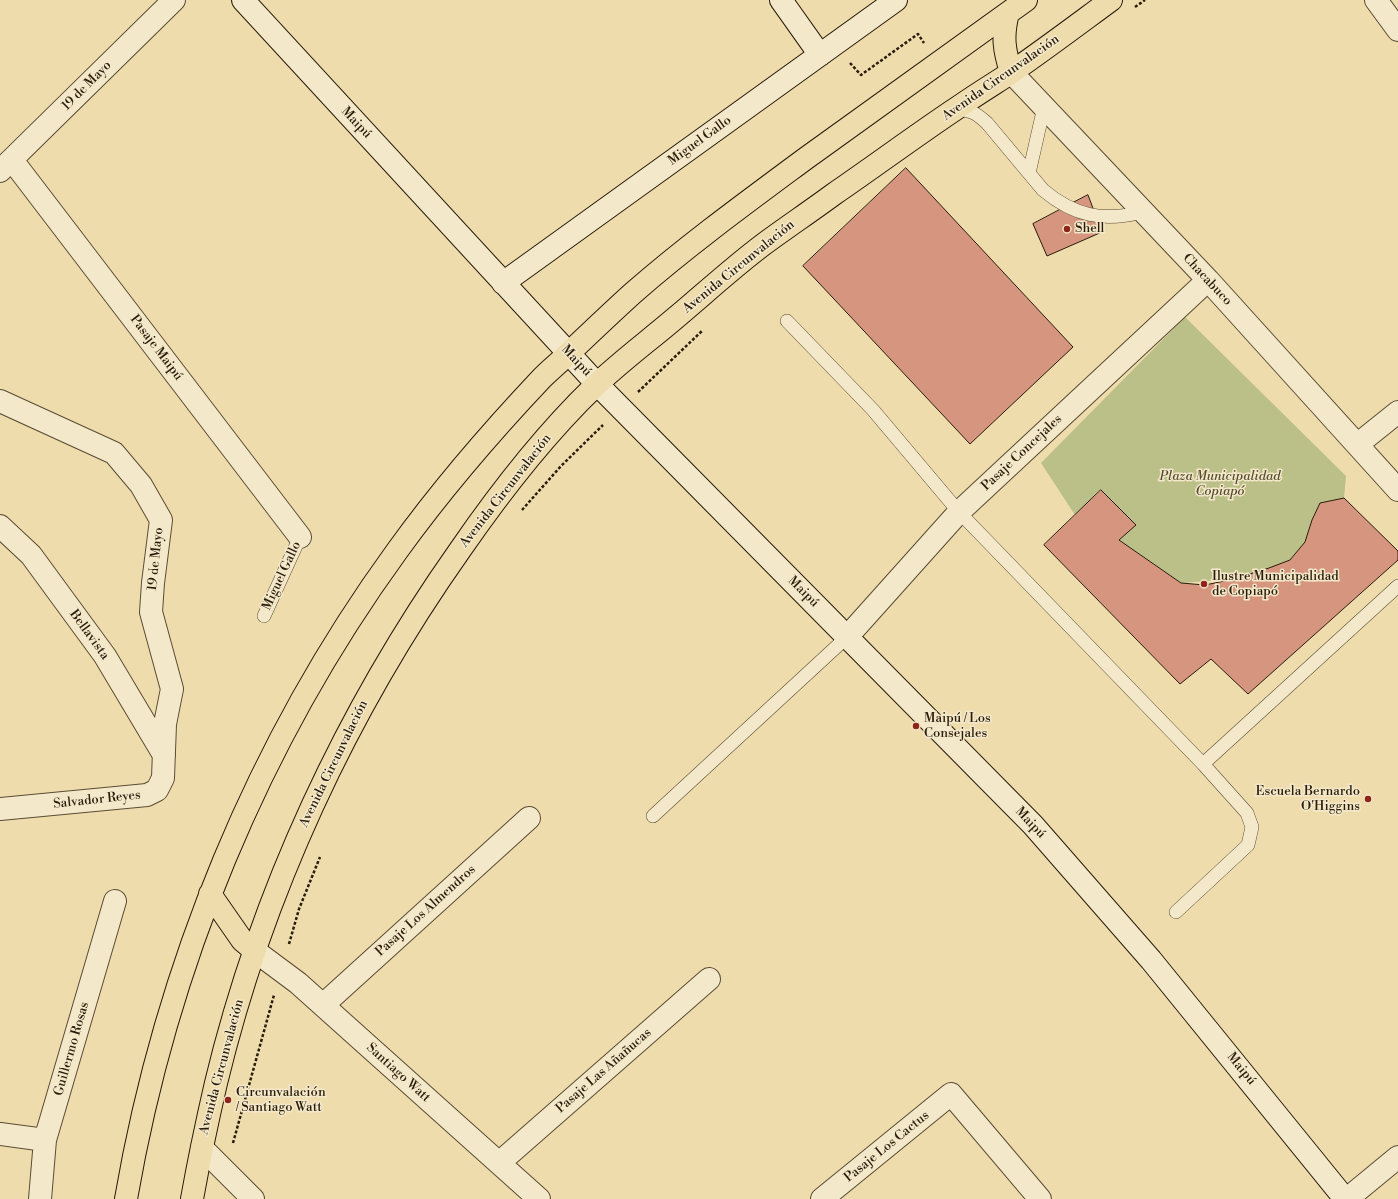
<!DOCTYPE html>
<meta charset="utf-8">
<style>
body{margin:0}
canvas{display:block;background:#eedcad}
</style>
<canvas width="1398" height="1199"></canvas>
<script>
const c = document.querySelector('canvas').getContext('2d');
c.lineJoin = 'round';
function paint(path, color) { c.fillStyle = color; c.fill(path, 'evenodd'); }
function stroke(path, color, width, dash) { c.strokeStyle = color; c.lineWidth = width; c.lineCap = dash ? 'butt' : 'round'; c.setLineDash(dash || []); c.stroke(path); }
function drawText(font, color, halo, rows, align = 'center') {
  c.font = font + ' "Libre Bodoni",serif'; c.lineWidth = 3; c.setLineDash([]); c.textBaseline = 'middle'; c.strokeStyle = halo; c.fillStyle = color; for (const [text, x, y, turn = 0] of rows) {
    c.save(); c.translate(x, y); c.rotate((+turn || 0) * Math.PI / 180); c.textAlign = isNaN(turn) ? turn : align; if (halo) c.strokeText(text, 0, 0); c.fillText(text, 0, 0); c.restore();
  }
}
const green = new Path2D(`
 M1185,317l161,159 -2,22 -24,5 -8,17 -7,22 -15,18 -21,8 -35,11 -53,4 -62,-43 -19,-50 -25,25 -34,-52z`);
const building = new Path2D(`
 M906,168l167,179 -103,97 -167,-178z
 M1088,195l14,37 -55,24 -14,-32z
 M1101,490l35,35 -17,15 62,43 24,2 29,-6 35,-11 21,-8 15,-18 7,-22 8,-17 24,-5 54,53v9l-150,134 -37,-35 -31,25 -136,-139z`);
const path = new Path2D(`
 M1135,7l10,-7
 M850,63l11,12 57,-41 6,9
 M638,392l65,-62
 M522,510l39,-44 42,-41
 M289,944l10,-35 21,-52
 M233,1143l41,-148`);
const lane = new Path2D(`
 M954,110c16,-1 22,3 33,13l56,67c31,26 60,32 100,22
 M1029,173l15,-66
 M787,321l86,89 86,102 244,252 44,49 5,14 -4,18 -72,67
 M264,616l36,-79
 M1203,764l195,-178
 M653,816l194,-179`);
const street = new Path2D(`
 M1376,0l22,30
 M1011,72l197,208 190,210
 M12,160l288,377
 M0,171l174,-171
 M0,401l114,52 27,32 20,35 -8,63 -2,29 21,77 -7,35 -2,54 -6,12 -10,5 -147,14
 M1358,444l40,-32
 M0,526l31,29 74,101 59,99
 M847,637l112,-125 249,-232
 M255,951l43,32 241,216
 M323,1005l206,-187
 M0,1134l45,6
 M202,1148l51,51
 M499,1163l210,-184
 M40,1199l5,-59 70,-239
 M822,1199l129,-105 89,105
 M1347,1199l51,-42`);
const secondary = new Path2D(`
 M243,0l354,384 436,441 118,135 194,239
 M781,0l39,55
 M503,283l393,-283`);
const primary = new Path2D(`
 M1008,13c-6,23 -4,37 3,59
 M210,894l32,46 13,11
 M126,1199c40,-232 132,-457 271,-648 44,-61 93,-118 145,-173 9,-9 19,-17 28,-26 21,-20 42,-40 63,-59 55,-48 114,-91 172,-134 73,-53 147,-106 221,-159
 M192,1199c7,-39 15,-77 24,-116 46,-191 131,-373 244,-533 40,-58 84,-115 135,-164 24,-23 52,-44 78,-66 30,-25 59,-52 91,-76 23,-17 47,-33 70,-50 41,-28 81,-58 123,-86 17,-12 35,-23 52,-34 35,-24 68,-49 102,-74`);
const markers = [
 [1067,229,4,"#8f2418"],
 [1204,584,4,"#8f2418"],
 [916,726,4,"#8f2418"],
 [1368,799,4,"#8f2418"],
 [228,1100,4,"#8f2418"]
];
const streetNames = [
 ["Avenida Circunvalación",1001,78,-35],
 ["19 de Mayo",87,86,-45],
 ["Maipú",356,123,47],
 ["Miguel Gallo",700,141,-36],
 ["Avenida Circunvalación",739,267,-39],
 ["Chacabuco",1207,280,47],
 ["Pasaje Maipú",156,348,53],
 ["Maipú",576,361,47],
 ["Pasaje Concejales",1022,453,-43],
 ["Avenida Circunvalación",506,491,-52],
 ["19 de Mayo",156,559,-84],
 ["Miguel Gallo",282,576,-65],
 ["Maipú",803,592,45],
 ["Bellavista",89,635,54],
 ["Avenida Circunvalación",334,764,-64],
 ["Salvador Reyes",97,800,-6],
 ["Maipú",1030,823,47],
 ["Pasaje Los Almendros",426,911,-42],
 ["Guillermo Rosas",72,1049,-74],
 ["Avenida Circunvalación",222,1067,-75],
 ["Maipú",1241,1069,51],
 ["Pasaje Las Añañucas",604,1071,-41],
 ["Santiago Watt",398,1073,42],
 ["Pasaje Los Cactus",887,1147,-39]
];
const poiNames = [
 ["Shell",1075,229],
 ["Ilustre Municipalidad",1212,577],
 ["de Copiapó",1212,592],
 ["Maipú / Los",924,719],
 ["Consejales",924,734],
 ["Escuela Bernardo",1360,792,"right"],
 ["O'Higgins",1360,807,"right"],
 ["Circunvalación",236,1093],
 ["/ Santiago Watt",236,1108]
];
const parkNames = [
 ["Plaza Municipalidad",1220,477],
 ["Copiapó",1220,492]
];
paint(green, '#bbbf88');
paint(building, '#d5957e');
stroke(building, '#291c0a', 1);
stroke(lane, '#5a4c33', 14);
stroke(street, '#5a4c33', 24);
stroke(secondary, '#291c0a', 24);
stroke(primary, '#291c0a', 24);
stroke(path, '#291c0a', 2.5, [3, 2]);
stroke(lane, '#f4e8ca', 13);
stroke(street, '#f4e8ca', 22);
stroke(secondary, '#f4e8ca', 22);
stroke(primary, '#eedcad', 22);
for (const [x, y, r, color] of markers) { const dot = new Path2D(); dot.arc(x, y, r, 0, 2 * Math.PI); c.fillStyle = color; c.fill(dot); stroke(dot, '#f4e8ca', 1.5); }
drawText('13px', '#291c0a', '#f4e8ca', streetNames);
drawText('13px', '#291c0a', '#f4e8ca', poiNames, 'left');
drawText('italic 13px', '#554d30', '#f4e8ca', parkNames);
</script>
